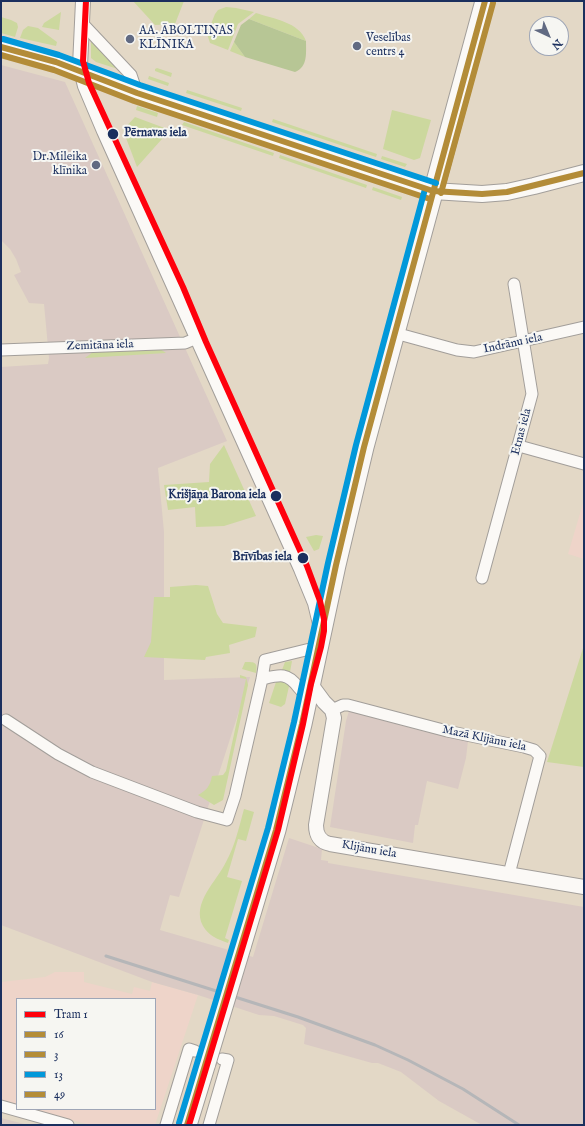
<!DOCTYPE html>
<meta charset="utf-8">
<style>
body{margin:0}
#map{position:relative;width:585px;height:1126px;overflow:hidden;background:#e3d8c6;font-family:"IM FELL English",serif}
canvas{display:block}
.frame{position:absolute;inset:0;border:2px solid #1b2f5e;pointer-events:none}
.legend{position:absolute;left:16px;top:998px;width:140px;height:112px;box-sizing:border-box;background:#f6f6f2;border:1px solid #9ea6b7;margin:0;padding:5px 7px;list-style:none;font-size:12px;color:#1b2f5e}
.legend li{display:flex;align-items:center;gap:8px;height:20px}
.legend b{width:20px;border:1px solid #9ea6b7}
.north{position:absolute;left:529px;top:16px;width:40px;height:40px;box-sizing:border-box;background:#f6f6f2;border:1px solid #9ea6b7;border-radius:50%;rotate:136deg;font-size:11px;font-weight:700;line-height:16px;text-align:center;color:#1b2f5e}
.north::after{content:'';display:block;margin:auto;width:14px;height:18px;background:#616a82;clip-path:polygon(50% 0,100% 100%,50% 72%,0 100%)}
</style>
<div id="map">
<canvas width="585" height="1126"></canvas>
<div class="frame"></div>
<ul class="legend">
<li><b style="height:5px;background:#ff000c"></b>Tram 1</li>
<li><b style="height:5px;background:#b38c38"></b>16</li>
<li><b style="height:5px;background:#b38c38"></b>3</li>
<li><b style="height:5px;background:#0198da"></b>13</li>
<li><b style="height:5px;background:#b38c38"></b>49</li>
</ul>
<div class="north">N</div>
</div>
<script>
const c = document.querySelector('canvas').getContext('2d');
c.lineJoin = 'round';
function paint(path, color) { c.fillStyle = color; c.fill(path, 'evenodd'); }
function stroke(path, color, width, dash) { c.strokeStyle = color; c.lineWidth = width; c.lineCap = dash ? 'butt' : 'round'; c.setLineDash(dash || []); c.stroke(path); }
function drawText(font, color, halo, rows, align = 'center') {
  c.font = font + ' "IM FELL English",serif'; c.lineWidth = 4; c.setLineDash([]); c.textBaseline = 'middle'; c.strokeStyle = halo; c.fillStyle = color; for (const [text, x, y, turn = 0] of rows) {
    c.save(); c.translate(x, y); c.rotate((+turn || 0) * Math.PI / 180); c.textAlign = isNaN(turn) ? turn : align; if (halo) c.strokeText(text, 0, 0); c.fillText(text, 0, 0); c.restore();
  }
}
const built = new Path2D(`
 M584,500v59l-16,-5z
 M55,972h29v10l48,12 2,-7 16,4 2,-9 46,13 -43,130h-65l-58,-16h123v-110h-138v106l-16,-4v-119l44,-5z`);
const industrial = new Path2D(`
 M1,65l64,17 162,359 -69,27 6,64v148l86,-3 -71,220 -9,-2 -10,35 93,27 36,-119 33,11 -1,11 7,1v2l256,44v218h-102l-43,-24 -38,-29 -23,-9h-6l-68,-19 2,-16 -3,-3 -29,-9 -15,-1 -61,-20 -46,-13 -151,-57v-558l47,-3 1,-6 -5,-54 -15,-1 -15,-28 7,-3 -5,-13 -6,-10 -9,-9z
 M349,711l73,20 46,10 -2,17 -8,31 -31,-8 -9,44h-3l-2,18 -83,-16 16,-106z
 M1,1118l27,7h-27z`);
const green = new Path2D(`
 M133,1h51l-9,23 -20,1z
 M226,7l10,1 18,4 -16,12 -10,26 -18,-7 -3,-9 8,-20 3,-4z
 M61,12l-2,18 -17,-3 2,-4z
 M256,13c18,6 43,9 50,28l-57,-22z
 M1,17l10,3 6,3 1,4 -3,10 -14,-4z
 M28,26l10,2 19,14 -1,4 -36,-8 3,-8z
 M91,38l30,32 -25,-8 -5,-4z
 M234,42l11,15 -15,-6z
 M157,68l15,5 -1,4 -16,-6v-2z
 M149,76l20,7 -1,3 -20,-7z
 M187,90l55,18 -1,3 -55,-18z
 M137,106l21,7 -1,4 -21,-7z
 M392,110l39,10 -11,38 -6,2 -31,-11z
 M135,117l35,13 -33,37 -14,-37z
 M273,119l104,35 -1,3 -104,-35z
 M184,122l90,31 -1,3 -91,-31z
 M280,155l87,30 -1,3 -87,-30z
 M382,156l25,8 -2,3 -24,-8z
 M373,187l29,10 -1,3 -29,-10z
 M160,349l6,4 -81,5 8,-6z
 M224,445l32,71 -32,10 -28,1 -1,-20 -27,3 -4,-25 45,-3 1,-18z
 M316,535l7,1 -4,13 -5,2 -8,-14z
 M196,585l12,1 9,28 6,9 34,4 -2,10 -26,8 1,8 -24,4 -1,3 -61,-3 7,-15 3,-45h16v-10z
 M584,645v122l-37,-5z
 M292,661l-2,11 -8,-2 3,-8z
 M245,662c10,0 13,0 11,11l-14,-4z
 M240,675l6,2 2,8 -25,115 -9,5 -16,-10c9,-5 12,-9 14,-19l11,-1 3,-4 20,-92 -6,-1z
 M277,679l13,3 -5,22 -4,3 -12,-4z
 M244,809l10,3 -8,29 -8,-2 -11,38 15,4 -17,57 4,2 -1,3c-11,-4 -19,-7 -25,-17 -12,-23 14,-45 23,-64 9,-16 13,-35 18,-53z`);
const forest = new Path2D(`
 M249,19l57,22c0,12 2,26 -11,31l-50,-15 -11,-15 7,-17z`);
const minor = new Path2D(`
 M82,23l49,52 6,18
 M395,333l62,17 17,2 110,-25
 M1,350l184,-7 12,-5
 M519,446l65,18
 M482,578l50,-184 -18,-110
 M262,679c17,-4 25,-7 36,8 4,4 7,8 8,13
 M332,710l11,-5h5l99,26 77,16 10,3 6,6 -31,118
 M6,720l52,34 34,18 105,40 30,8 8,-24 27,-117 3,-19 53,-13
 M1,1106l67,19
 M166,1125l23,-76 6,2
 M209,1125l19,-65 -6,-1`);
const tertiary = new Path2D(`
 M83,1l-3,65 5,20 19,45 197,438 14,34 6,25
 M310,683l14,19 8,8 2,8 -18,107c0,10 4,17 14,19l254,43`);
const secondary = new Path2D(`
 M433,191l49,3 25,-2 27,-6 50,-13`);
const primary = new Path2D(`
 M1,47l55,15 81,31 296,98`);
const trunk = new Path2D(`
 M241,947l35,-117 26,-106 34,-159 28,-118 121,-446
 M187,1125l19,-62`);
const rail = new Path2D(`
 M106,956l192,61 77,28 33,15 55,29 56,36`);
const trunkBridge = new Path2D(`
 M206,1063l35,-116`);
const bus1 = new Path2D(`
 M187,1125l89,-295 26,-106 34,-159 28,-118 121,-446`);
const bus2 = new Path2D(`
 M1,55l53,15 80,31 296,98
 M441,193l52,-190`);
const bus3 = new Path2D(`
 M3,39l56,16 81,30 296,98
 M179,1123l89,-295 26,-106 34,-159 28,-118 69,-256`);
const bus4 = new Path2D(`
 M1,47l55,15 81,31 296,98 49,3 25,-2 77,-19`);
const tram1 = new Path2D(`
 M86,1l-3,60 6,22 94,204 23,55 101,224 13,35 4,18v12l-3,16 -10,37 -8,40 -25,106 -89,295`);
const markers = [
 [130,39,5,"#616a82"],
 [357,46,5,"#616a82"],
 [113,134,6,"#1b2f5e"],
 [96,165,5,"#616a82"],
 [276,496,6,"#1b2f5e"],
 [303,558,6,"#1b2f5e"]
];
const poiNames = [
 ["AA. ĀBOLTIŅAS",139,32],
 ["KLĪNIKA",139,46],
 ["Veselības",366,39],
 ["centrs 4",366,53],
 ["Dr.Mileika",87,158,"right"],
 ["klīnika",87,172,"right"]
];
const stopNames = [
 ["Pērnavas iela",124,134,"left"],
 ["Krišjāņa Barona iela",266,496],
 ["Brīvības iela",292,558]
];
const streetNames = [
 ["Indrānu iela",513,344,-12],
 ["Zemitāna iela",100,346,-2],
 ["Etnas iela",522,432,-75],
 ["Mazā Klijānu iela",484,739,12],
 ["Klijānu iela",369,850,10]
];
paint(built, '#eed4c9');
paint(industrial, '#dacac4');
paint(green, '#ccd89e');
paint(forest, '#b7c695');
stroke(minor, '#a29e9a', 13);
stroke(tertiary, '#a29e9a', 16);
stroke(secondary, '#a29e9a', 18);
stroke(primary, '#a29e9a', 20);
stroke(trunk, '#a29e9a', 21);
stroke(minor, '#fbf9f6', 11);
stroke(tertiary, '#fbf9f6', 14);
stroke(secondary, '#fbf9f6', 16);
stroke(primary, '#fbf9f6', 18);
stroke(trunk, '#fbf9f6', 19);
stroke(rail, '#b5b6b8', 3);
stroke(trunkBridge, '#a29e9a', 21, []);
stroke(trunkBridge, '#fbf9f6', 19);
stroke(bus1, '#b38c38', 6);
stroke(bus2, '#b38c38', 6);
stroke(bus3, '#0198da', 6);
stroke(bus4, '#b38c38', 6);
stroke(tram1, '#ff000c', 6);
for (const [x, y, r, color] of markers) { const dot = new Path2D(); dot.arc(x, y, r, 0, 2 * Math.PI); c.fillStyle = color; c.fill(dot); stroke(dot, '#f6f6f2', 1.5); }
drawText('12px', '#1b2f5e', '#f6f6f2', poiNames, 'left');
drawText('bold 12px', '#1b2f5e', '#f6f6f2', stopNames, 'right');
drawText('12px', '#1b2f5e', '#f6f6f2', streetNames);
</script>
